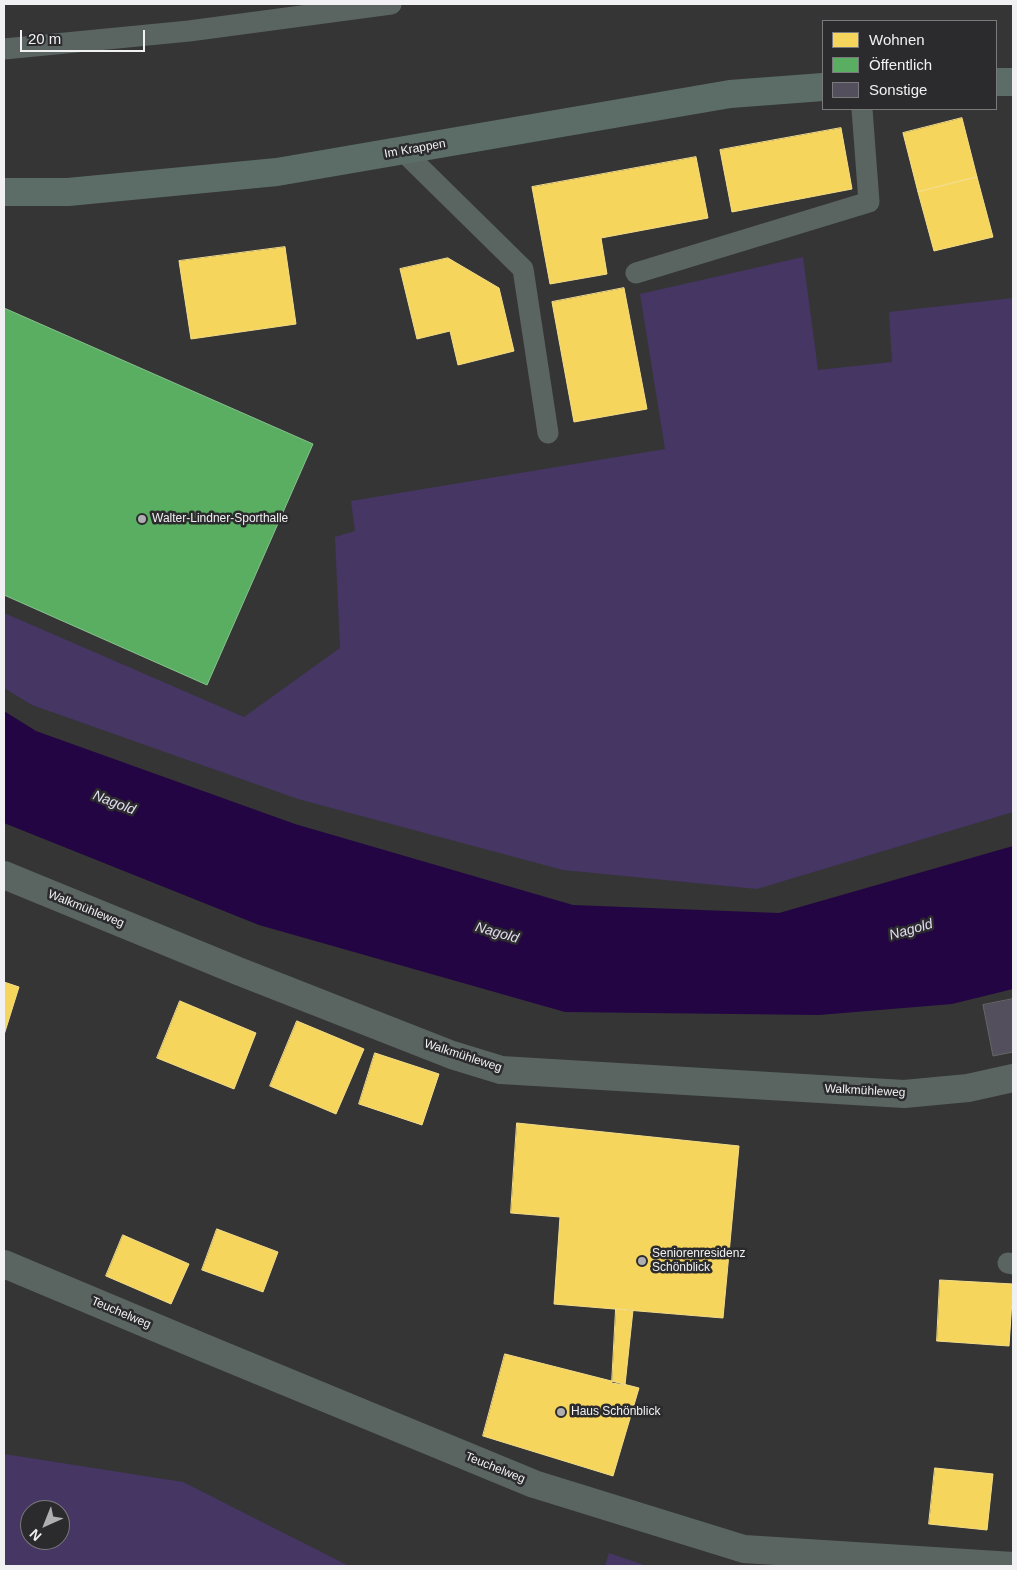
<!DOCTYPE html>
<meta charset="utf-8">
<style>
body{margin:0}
#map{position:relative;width:1017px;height:1570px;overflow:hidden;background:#353536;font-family:Helvetica,sans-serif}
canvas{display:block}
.frame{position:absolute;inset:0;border:5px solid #f1f1f3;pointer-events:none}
.legend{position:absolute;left:822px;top:20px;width:175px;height:90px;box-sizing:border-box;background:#2b2a2d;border:1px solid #7a7a7c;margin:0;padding:6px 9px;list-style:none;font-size:15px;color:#f1f1f3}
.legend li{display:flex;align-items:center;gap:10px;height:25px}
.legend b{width:25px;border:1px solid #7a7a7c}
.north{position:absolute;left:20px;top:1500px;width:50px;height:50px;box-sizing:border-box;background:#2b2a2d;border:1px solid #7a7a7c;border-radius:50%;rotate:224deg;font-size:14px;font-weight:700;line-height:20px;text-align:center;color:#f1f1f3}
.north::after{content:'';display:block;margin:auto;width:18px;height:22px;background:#afafb1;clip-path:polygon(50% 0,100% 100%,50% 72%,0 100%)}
.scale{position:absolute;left:20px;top:30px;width:125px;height:22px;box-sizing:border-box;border:2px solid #f1f1f3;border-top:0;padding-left:6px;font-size:15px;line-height:18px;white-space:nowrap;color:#f1f1f3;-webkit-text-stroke:4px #2b2a2d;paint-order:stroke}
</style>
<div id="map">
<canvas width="1017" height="1570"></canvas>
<div class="frame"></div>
<ul class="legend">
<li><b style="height:14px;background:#f6d55c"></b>Wohnen</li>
<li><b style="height:14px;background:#5aae61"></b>Öffentlich</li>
<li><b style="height:14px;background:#534f5c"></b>Sonstige</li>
</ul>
<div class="north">N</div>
<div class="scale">20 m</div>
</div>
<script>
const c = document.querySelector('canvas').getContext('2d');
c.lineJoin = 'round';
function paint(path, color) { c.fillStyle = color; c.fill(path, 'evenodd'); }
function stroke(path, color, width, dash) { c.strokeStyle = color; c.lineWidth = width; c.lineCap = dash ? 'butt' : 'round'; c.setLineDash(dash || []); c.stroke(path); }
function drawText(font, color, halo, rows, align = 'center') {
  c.font = font + ' Helvetica,sans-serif'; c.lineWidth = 5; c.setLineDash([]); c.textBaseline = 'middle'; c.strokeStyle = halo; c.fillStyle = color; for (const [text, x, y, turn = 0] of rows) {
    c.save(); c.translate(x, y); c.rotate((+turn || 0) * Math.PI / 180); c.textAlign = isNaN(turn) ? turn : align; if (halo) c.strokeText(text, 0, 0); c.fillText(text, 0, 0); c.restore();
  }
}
const green = new Path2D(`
 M803,257l15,113 74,-8 -3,-50 124,-14v514l-256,77 -194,-19 -265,-71 -266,-94 -28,-17v-75l240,104 96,-69 -5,-111 20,-6 -4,-30 314,-52 -25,-155z
 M4,1454l179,28 166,84h-345zM30,1510h30v30h-30z
 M609,1553l38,13h-42z`);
const water = new Path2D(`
 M4,711l32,20 259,93 278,81 206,8 234,-67v143l-61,15 -133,11 -254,-3 -306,-87 -255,-102z`);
const homes = new Path2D(`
 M962,118l15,59 -59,15 -15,-59z
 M841,128l11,61 -120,23 -12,-62z
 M696,157l12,61 -107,20 6,36 -57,10 -18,-97z
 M977,177l16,60 -59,14 -16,-59z
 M285,247l11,77 -105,15 -12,-78z
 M448,258l51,30 15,63 -56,14 -8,-34 -33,8 -17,-70z
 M624,288l23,121 -73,13 -22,-120z
 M4,982l15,5 -15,48z
 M180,1001l76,32 -22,56 -77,-31z
 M297,1021l67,28 -28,65 -66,-28z
 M375,1053l64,21 -17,51 -63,-21z
 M517,1123l222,23 -16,172 -169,-14 6,-87 -49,-4z
 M217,1229l61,23 -15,40 -61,-22z
 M123,1235l66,29 -18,40 -65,-28z
 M940,1280l73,4 -4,62 -72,-5z
 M616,1309l17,1 -8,75 -13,-2z
 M505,1354l134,34 -26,88 -130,-40z
 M935,1468l58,6 -6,56 -58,-6z`);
const public = new Path2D(`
 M4,308l309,136 -106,241 -203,-90z`);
const building = new Path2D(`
 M1013,999v53l-20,4 -10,-51z`);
const lane = new Path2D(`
 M4,49l185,-18 202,-27
 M403,151l120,118 25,164
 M636,273l233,-71 -7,-93
 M1008,1263l5,1`);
const street = new Path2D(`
 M4,875l234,96 214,84 49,15 403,24 64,-6 45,-10
 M4,1264l198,83 332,137 210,65 269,17`);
const primary = new Path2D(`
 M996,82h17
 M4,192h64l209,-20 453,-78 93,-7`);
const markers = [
 [142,519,5,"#afafb1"],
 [642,1261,5,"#afafb1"],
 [561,1412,5,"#afafb1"]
];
const streetNames = [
 ["Im Krappen",415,149,-10],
 ["Walkmühleweg",86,909,22],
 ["Walkmühleweg",463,1056,18],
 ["Walkmühleweg",865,1091,3],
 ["Teuchelweg",121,1313,23],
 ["Teuchelweg",495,1468,22]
];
const poiNames = [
 ["Walter-Lindner-Sporthalle",152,519],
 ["Seniorenresidenz",652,1254],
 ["Schönblick",652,1268],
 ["Haus Schönblick",571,1412]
];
const waterNames = [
 ["Nagold",114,803,21],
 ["Nagold",911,930,-16],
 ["Nagold",497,933,16]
];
paint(green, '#463664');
paint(water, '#230543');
paint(homes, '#f6d55c');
stroke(homes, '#f4dd89', 1);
paint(public, '#5aae61');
stroke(public, '#87c28d', 1);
paint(building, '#534f5c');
stroke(building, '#666668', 1);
stroke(lane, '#5a6562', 21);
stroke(street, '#5a6562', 28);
stroke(primary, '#5b6d66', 28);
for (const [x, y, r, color] of markers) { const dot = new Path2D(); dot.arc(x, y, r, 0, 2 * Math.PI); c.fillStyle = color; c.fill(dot); stroke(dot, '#2b2a2d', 2); }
drawText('12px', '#f1f1f3', '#2b2a2d', streetNames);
drawText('12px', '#f1f1f3', '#2b2a2d', poiNames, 'left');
drawText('italic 14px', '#e2dcf1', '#2b2a2d', waterNames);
</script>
